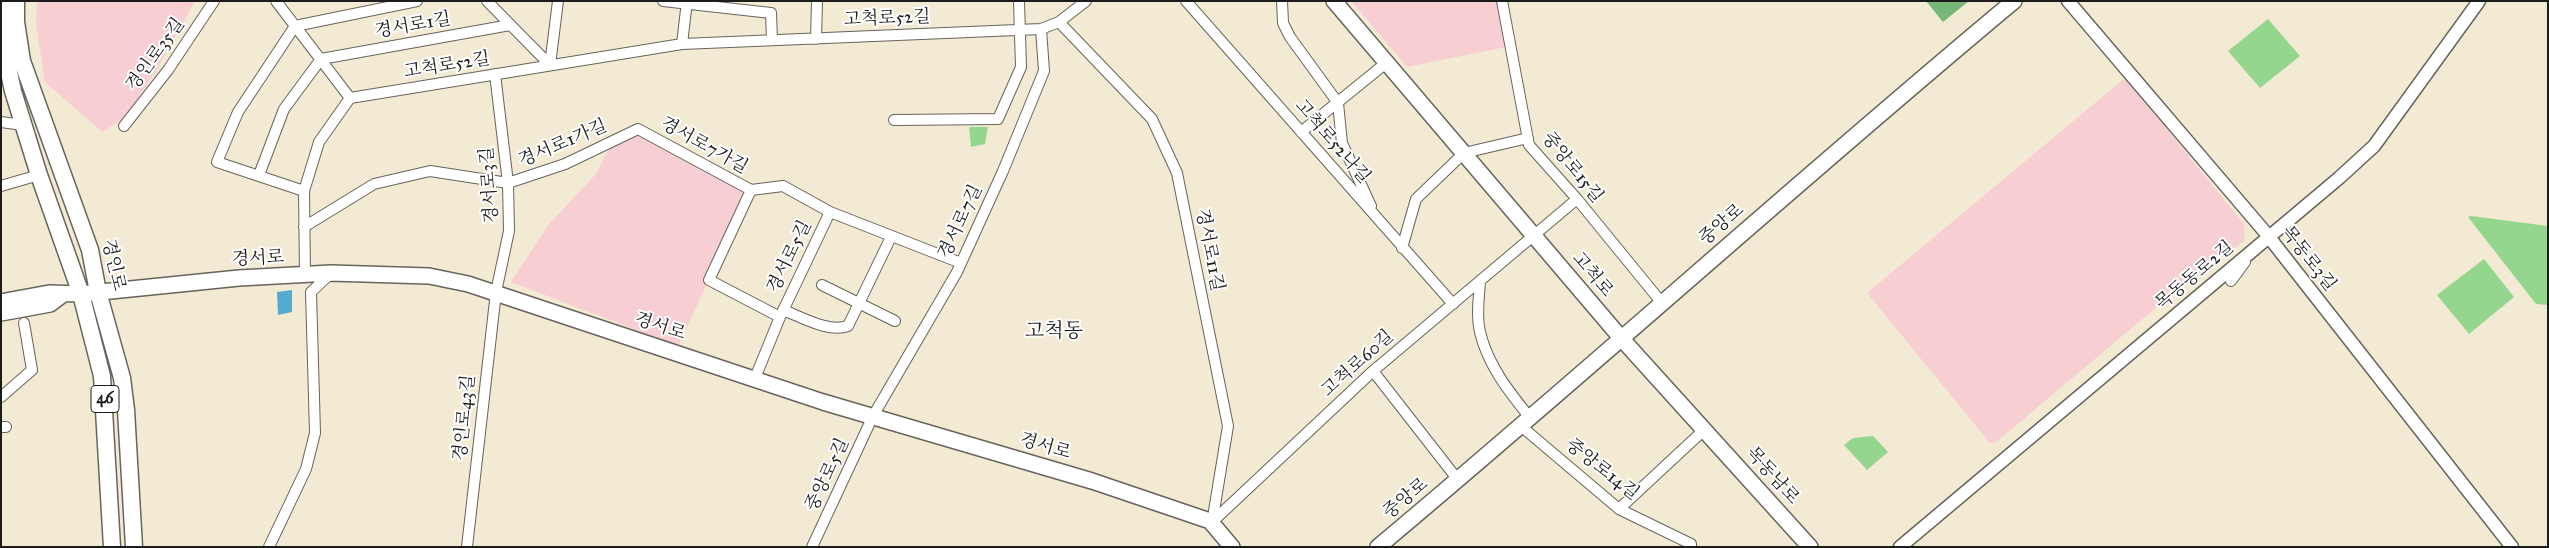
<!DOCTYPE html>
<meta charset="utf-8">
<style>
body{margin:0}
#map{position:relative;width:2549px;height:548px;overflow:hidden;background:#f3ead3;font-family:"IM FELL Great Primer",serif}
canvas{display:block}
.frame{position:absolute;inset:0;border:2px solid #1c1c1c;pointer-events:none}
</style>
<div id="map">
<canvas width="2549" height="548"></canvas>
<div class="frame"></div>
</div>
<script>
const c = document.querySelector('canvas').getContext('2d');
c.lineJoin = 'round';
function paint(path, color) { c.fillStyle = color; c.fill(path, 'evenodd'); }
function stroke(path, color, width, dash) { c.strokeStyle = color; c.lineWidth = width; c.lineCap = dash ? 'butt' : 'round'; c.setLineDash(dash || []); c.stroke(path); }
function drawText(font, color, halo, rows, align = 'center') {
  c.font = font + ' "IM FELL Great Primer","Noto Serif KR",serif'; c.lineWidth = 4; c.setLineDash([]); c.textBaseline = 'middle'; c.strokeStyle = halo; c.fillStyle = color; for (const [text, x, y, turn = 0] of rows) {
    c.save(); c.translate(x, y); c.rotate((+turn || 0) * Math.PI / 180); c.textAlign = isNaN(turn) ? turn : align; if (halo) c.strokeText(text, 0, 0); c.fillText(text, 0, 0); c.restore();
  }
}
const built = new Path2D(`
 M37,1h158l-36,65 -33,51 -24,15 -57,-50 -9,-58z
 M1351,1h151l9,45 -104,21z
 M2125,78l119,146 1,16 -75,56 -175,147h-5l-123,-150z
 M638,129l113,61 -73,156 -167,-64 38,-58 47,-50 17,-33z`);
const green = new Path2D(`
 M2268,19l32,37 -40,32 -32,-37z
 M969,127h19l-3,17 -14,3z
 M2471,216l77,10v79l-12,-1 -68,-87z
 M2484,259l30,38 -45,37 -32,-39z
 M1873,436l15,16 -21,18 -23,-25 9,-7z`);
const forest = new Path2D(`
 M1926,1h43l-26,21z`);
const water = new Path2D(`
 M292,290v22l-14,3 -1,-23z`);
const minor = new Path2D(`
 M276,1l74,97
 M487,1l63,64
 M663,1l108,12 1,27
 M1186,1l267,303
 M1282,1l1,22 7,14 48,66 4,40 29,63
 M1502,1l27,144 48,54 85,104
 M1059,22l93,97 25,54 51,253 -16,97
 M816,39l1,-38
 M682,44l5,-43
 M550,65l8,-64
 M350,98l332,-54 359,-15 18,-7 27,-21
 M894,120l104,-1 23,-52 -2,-66
 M1,122l22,3
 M124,126l44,-56 46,-69
 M1301,132l85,-69
 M259,175l25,-66 37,-50 189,-34
 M1,186l38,-11
 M751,190l-42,90 71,37
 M304,191l-87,-29 21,-50 57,-86 122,-25
 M304,227l70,-43 56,-13 78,12 57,-19 73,-35 113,61 32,-4 47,26 131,51
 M1402,248l14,-49 48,-46 64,-15
 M305,275l-1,-84 15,-49 31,-44
 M2231,281l14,-19
 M1480,282c-1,16 -4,34 0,50 8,34 30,61 51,87
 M822,285l73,36
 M783,310c19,7 45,23 65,16l43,-89
 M1373,371l85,109
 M755,378l25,-61 50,-105
 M1,397l31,-27 -8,-47
 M1,427h5
 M1522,427l97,82 72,35v3
 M1619,509l86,-80
 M1211,523l162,-152 204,-172
 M269,547l37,-78 9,-36 -4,-141 20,-19
 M467,547l29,-255 13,-61 -1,-48 -13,-109
 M812,547l61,-131 84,-144 46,-101 41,-100 -3,-42`);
const tertiary = new Path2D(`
 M2068,1l197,231 247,315
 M1900,547l439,-369 35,-32 105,-145`);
const secondary = new Path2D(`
 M1334,1l287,337 189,209
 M1,302l48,-9 32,1 158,-16 92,-5 98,3 39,8 355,118 269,79 118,40 22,26
 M1,313l49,-9 12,-9
 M1378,547c214,-179 421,-367 636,-546`);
const primary = new Path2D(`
 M16,1v21l6,39 68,189 8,42 24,86 4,32 8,137
 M1,6l6,57 6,28 26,84 42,119 21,82 10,171`);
const shields = [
 [105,399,28]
];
const shieldNames = [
 ["46",105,399]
];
const streetNames = [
 ["고척로52길",887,19,-2],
 ["경서로1길",413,26,-10],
 ["경인로35길",156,55,-54],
 ["고척로52길",447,66,-9],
 ["고척로52나길",1332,142,49],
 ["경서로1가길",563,144,-23],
 ["경서로7가길",704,146,29],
 ["중앙로15길",1572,168,51],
 ["경서로3길",490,185,-94],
 ["경서로7길",961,222,-65],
 ["중앙로",1722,225,-41],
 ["경서로11길",1209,250,79],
 ["경서로5길",790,257,-64],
 ["경서로",258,259,-3],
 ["목동로3길",2308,259,52],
 ["경인로",113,265,77],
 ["고척로",1592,275,50],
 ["목동동로2길",2195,276,-40],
 ["경서로",660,327,18],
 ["고척로60길",1358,364,-42],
 ["경인로43길",465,418,-84],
 ["경서로",1045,447,16],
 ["중앙로14길",1602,470,38],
 ["중앙로5길",828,475,-65],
 ["목동남로",1772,476,48],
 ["중앙로",1406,499,-40]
];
const quarterNames = [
 ["고척동",1054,332]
];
paint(built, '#f7cfd2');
paint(green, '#94d68d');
paint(forest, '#77b778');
paint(water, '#53abd0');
stroke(minor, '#67645c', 12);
stroke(tertiary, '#67645c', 15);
stroke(secondary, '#67645c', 18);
stroke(primary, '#67645c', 19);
stroke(minor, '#fff', 10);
stroke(tertiary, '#fff', 12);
stroke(secondary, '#fff', 15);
stroke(primary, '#fff', 16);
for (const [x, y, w] of shields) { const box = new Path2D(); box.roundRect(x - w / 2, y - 13.5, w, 27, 4); c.fillStyle = '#fff'; c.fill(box); stroke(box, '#1c1c1c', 1); }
drawText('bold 16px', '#1c1c1c', null, shieldNames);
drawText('18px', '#1c1c1c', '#fff', streetNames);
drawText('20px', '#1c1c1c', '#fff', quarterNames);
</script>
